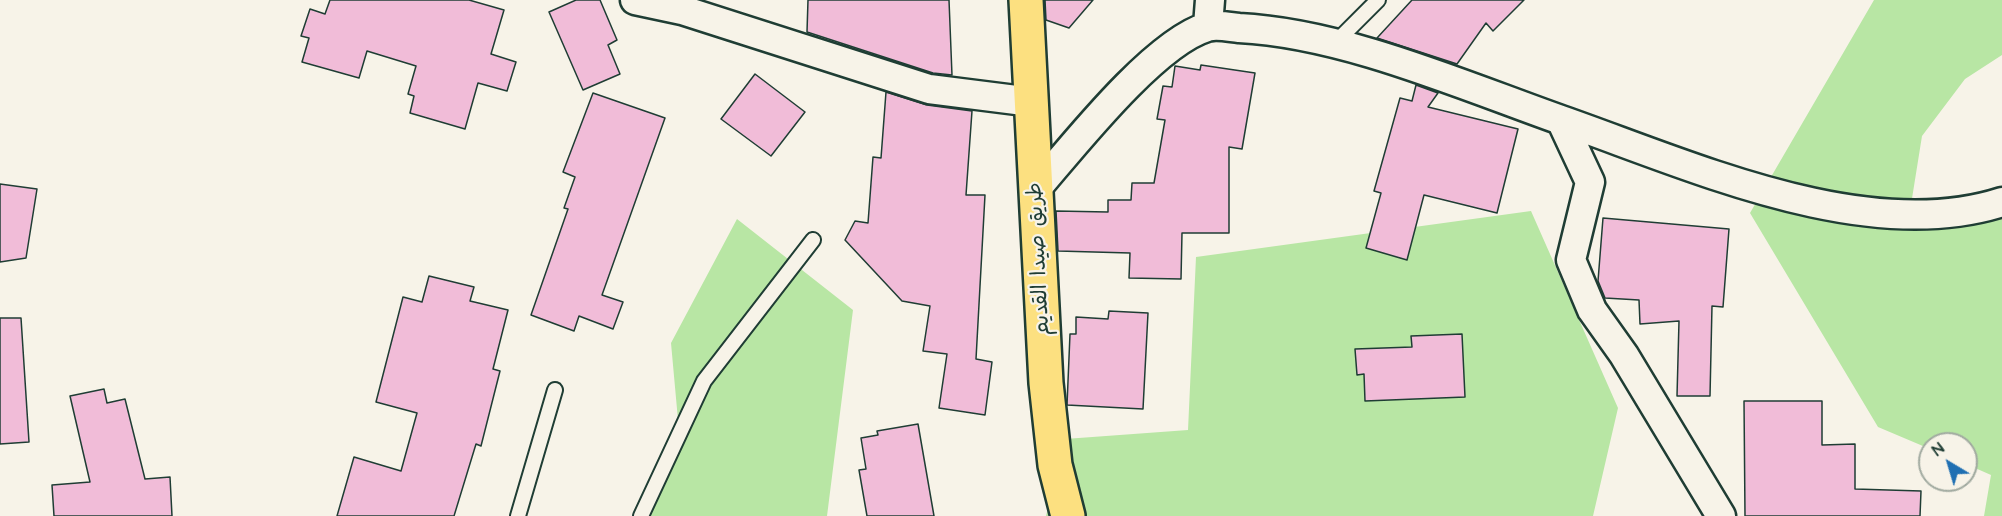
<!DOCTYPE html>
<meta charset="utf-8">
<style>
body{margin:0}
#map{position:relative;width:2002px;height:516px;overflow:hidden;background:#f7f3e8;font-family:"Architects Daughter",sans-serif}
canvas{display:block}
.north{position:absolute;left:1918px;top:432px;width:60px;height:60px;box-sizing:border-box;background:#f7f3e8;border:2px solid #a1aaa0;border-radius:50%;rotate:322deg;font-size:16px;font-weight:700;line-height:24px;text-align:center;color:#1f3d34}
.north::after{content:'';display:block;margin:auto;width:21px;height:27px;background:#1f6fb2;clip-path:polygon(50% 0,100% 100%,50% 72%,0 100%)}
</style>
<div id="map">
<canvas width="2002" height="516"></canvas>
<div class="north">N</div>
</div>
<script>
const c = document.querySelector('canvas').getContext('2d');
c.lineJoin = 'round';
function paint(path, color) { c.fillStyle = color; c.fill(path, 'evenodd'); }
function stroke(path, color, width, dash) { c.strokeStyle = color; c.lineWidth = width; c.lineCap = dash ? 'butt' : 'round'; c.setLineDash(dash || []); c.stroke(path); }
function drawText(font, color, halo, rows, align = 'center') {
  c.font = font + ' "Architects Daughter","Playpen Sans Arabic",sans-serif'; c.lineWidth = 4.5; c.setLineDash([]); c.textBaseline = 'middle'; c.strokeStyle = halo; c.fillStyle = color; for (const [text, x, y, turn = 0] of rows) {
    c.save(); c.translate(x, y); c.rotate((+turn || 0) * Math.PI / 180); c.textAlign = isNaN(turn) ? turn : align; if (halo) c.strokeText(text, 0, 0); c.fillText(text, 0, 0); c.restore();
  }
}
const green = new Path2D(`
 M1874,0h128v55l-37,24 -43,57 -12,75 92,6v299h-18l7,-41 -25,-11v-20h-36v5l-52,-22 -128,-214z
 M1531,211l87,197 -25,108h-547l19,-77 123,-9 8,-173z
 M737,219l116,91 -26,206h-194l45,-96 -7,-77z`);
const building = new Path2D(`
 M330,0h139l35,10 -13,44 25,8 -9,29 -29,-8 -13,46 -55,-16 4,-17 -6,-2 8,-28 -49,-15 -8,27 -57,-16 7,-24 -8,-2 9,-27 15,5z
 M576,0h24l17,40 -9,5 12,29 -37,16 -34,-78z
 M808,0h141l3,75 -19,-2 -126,-41z
 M1045,0h48l-24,28 -23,-8z
 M1412,0h112l-31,31 -7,-8 -29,41 -80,-26z
 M1201,65l54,8 -13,76 -13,-2v86h-47l-1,46 -52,-1 1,-25 -72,-2 -2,-40 52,1v-12h23l1,-17h22l11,-63 -8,-1 6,-33 9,1 3,-21 25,4z
 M755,74l50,38 -34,44 -50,-37z
 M1416,85l22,8 -10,14 90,22 -21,84 -73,-18 -17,65 -41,-12 15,-55 -7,-2 26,-93 12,3z
 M886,92l41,13 45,6 -6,84h19l-9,164 16,3 -7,53 -46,-7 8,-54 -24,-3 7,-45 -28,-5 -57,-61 10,-19 13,2 5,-66 8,1z
 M593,93l72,25 -63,177 21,7 -10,27 -34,-13 -5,15 -43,-16 37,-106 -4,-1 11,-31 -12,-5z
 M0,184l37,5 -11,69 -26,4z
 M1603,218l126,11 -6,78 -11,-1 -2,90h-33l2,-75 -39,3 -1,-24 -34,-2 -7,-17z
 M429,276l45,11 -4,14 38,9 -15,59 7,2 -19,75 -5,-2 -22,72h-117l17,-59 47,14 16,-58 -41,-11 27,-105 19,5z
 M1109,311l39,2 -5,96 -76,-4 3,-71h6v-17l32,2z
 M0,318h21l8,124 -29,2z
 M1462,334l3,63 -100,4 -1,-27 -7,1 -2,-26 57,-2 -1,-11z
 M104,389l3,14 18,-4 20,80 25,-2 2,39h-118l-2,-31 38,-3 -20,-86z
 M1744,401h78v44l33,-1v45l66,2 -1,25h-175z
 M918,424l16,92h-67l-8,-46 7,-1 -5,-31 17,-3 -1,-4z`);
const lane = new Path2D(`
 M1335,43l43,-43
 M518,516l37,-126
 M641,516l63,-135 109,-141`);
const street = new Path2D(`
 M635,0l47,10 247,79 103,13
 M1208,26l2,-26
 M1561,120c129,45 305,126 441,82
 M1037,188c37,-43 117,-145 170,-161 9,-3 22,0 32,1 104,5 223,57 322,92l29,62 -19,78 21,50 32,45 97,161`);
const highway = new Path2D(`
 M1026,0l20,383 9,82 13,51`);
const streetNames = [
 ["طريق صيدا القديم",1040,259,-93]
];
paint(green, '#b8e6a4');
paint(building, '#f1bcd8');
stroke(building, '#1f3d34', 1.5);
stroke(lane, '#1f3d34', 18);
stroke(street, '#1f3d34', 33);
stroke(highway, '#1f3d34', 38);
stroke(lane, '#f7f3e8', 14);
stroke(street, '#f7f3e8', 28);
stroke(highway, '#fce080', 33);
drawText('21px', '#1f3d34', '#f7f3e8', streetNames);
</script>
